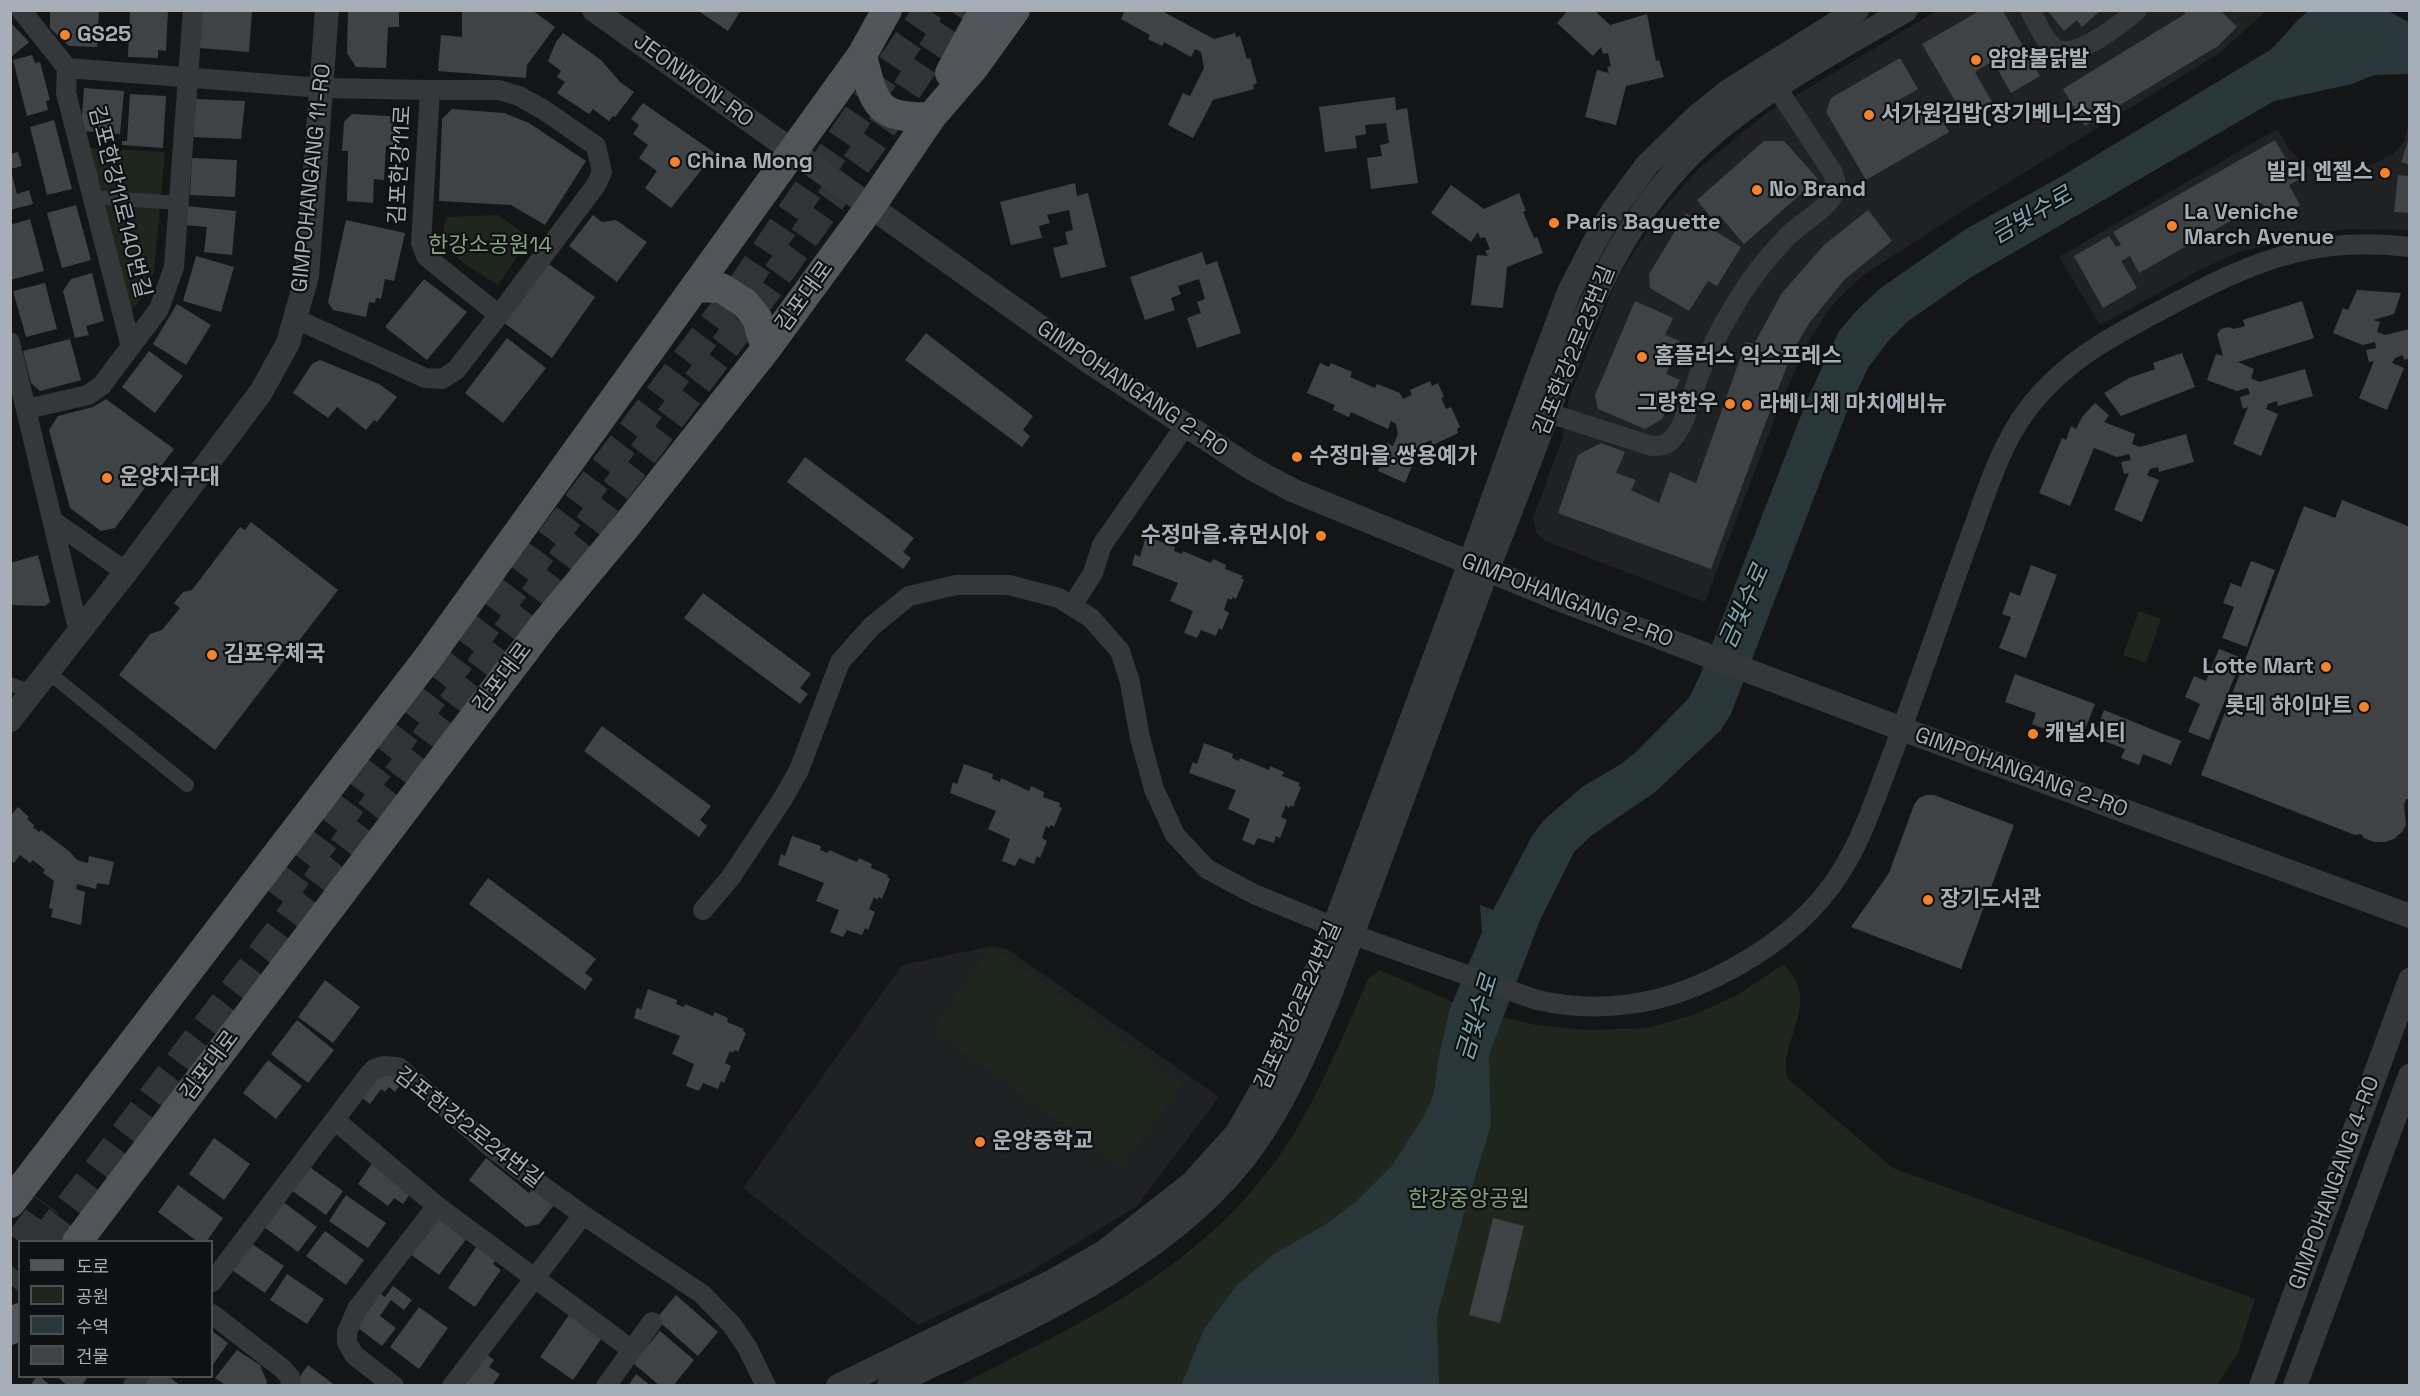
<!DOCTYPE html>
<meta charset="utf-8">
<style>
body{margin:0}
#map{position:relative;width:2420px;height:1396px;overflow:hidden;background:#141516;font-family:"Space Grotesk","Noto Sans KR",sans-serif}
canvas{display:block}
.frame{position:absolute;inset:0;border:12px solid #a6afb7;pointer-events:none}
.legend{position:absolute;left:18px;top:1240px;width:195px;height:138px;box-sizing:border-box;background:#0f1011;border:2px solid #4b5053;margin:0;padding:8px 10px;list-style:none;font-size:18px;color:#a6afb7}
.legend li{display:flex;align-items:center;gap:12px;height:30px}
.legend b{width:30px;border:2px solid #4b5053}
</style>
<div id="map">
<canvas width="2420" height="1396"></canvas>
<div class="frame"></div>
<ul class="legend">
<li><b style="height:8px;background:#51555a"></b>도로</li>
<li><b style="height:16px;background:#1f261e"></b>공원</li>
<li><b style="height:16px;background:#2a373a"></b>수역</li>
<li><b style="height:16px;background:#404346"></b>건물</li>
</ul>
</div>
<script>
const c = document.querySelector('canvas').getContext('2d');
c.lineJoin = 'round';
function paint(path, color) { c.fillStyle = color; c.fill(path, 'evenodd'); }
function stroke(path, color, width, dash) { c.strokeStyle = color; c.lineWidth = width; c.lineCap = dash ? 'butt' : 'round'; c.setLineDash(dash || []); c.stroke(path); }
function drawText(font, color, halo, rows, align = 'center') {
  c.font = font + ' "Space Grotesk","Noto Sans KR",sans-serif'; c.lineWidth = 4.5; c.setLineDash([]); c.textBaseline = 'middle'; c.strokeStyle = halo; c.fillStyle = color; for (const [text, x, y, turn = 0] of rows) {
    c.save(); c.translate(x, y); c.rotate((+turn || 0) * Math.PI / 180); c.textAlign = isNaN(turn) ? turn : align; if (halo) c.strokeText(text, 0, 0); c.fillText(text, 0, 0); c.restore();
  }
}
const built = new Path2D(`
 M1936,11h330l-46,42 -237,145 -118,76 -22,20 -15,17 -18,28 -27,58 -78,205 -160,-61 -9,-8 -3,-15 29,-78 7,-42 46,-114 15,-27 33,-48 35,-40 66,-54z
 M2409,124v106l-61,-1 -34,5 -75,18 -35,16 -104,57 -41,-68 218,-128 12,20 24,23 43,-4 17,-4 20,-10 11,-12z
 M992,946l15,3 212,148 -82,109 -111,68 -108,51 -175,-137 159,-223z`);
const green = new Path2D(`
 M87,148l78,4 -11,120 -10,23 -15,18z
 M498,215l32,23 -32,47c-23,-15 -67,-35 -51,-68z
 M2139,611l22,8 -15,44 -23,-8z
 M992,946l190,139 -61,82 -188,-138z
 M1784,964c6,8 13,15 15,25 7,30 -19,59 -12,89l106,90 362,131 -17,54 -21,32 -1260,1c130,-66 253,-120 334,-248 32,-50 53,-107 78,-160l11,-8 89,39 67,16 52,5 59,-2 49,-14 41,-19z`);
const water = new Path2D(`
 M2309,11h79l21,11v52l-35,1 -22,9 -78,17 -301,175 -65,45 -19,19 -21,28 -22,46 -115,300 -10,16 -67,63 -62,42 -18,17 -34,68 -51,135 2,70 -28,92 -26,100 2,68 -258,1 23,-57 33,-44 37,-31 54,-31 31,-24 33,-33 32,-50 10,-22 4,-33 11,-50 33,-79 -2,-27 13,5 39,-74 12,-16 38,-33 39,-23 16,-13 52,-53 12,-25 106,-273 32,-69 20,-23 23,-21 84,-58 96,-53 208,-126c14,-12 24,-29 39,-39z`);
const building = new Path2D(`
 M50,10h49l-2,37 -28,-1 -19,-18z
 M130,10h38l-2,41 -8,-1v8l-30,-1z
 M202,10l50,1 -3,41 -50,-4z
 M348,10h51v17h-11l-2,41 -30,-1 -9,-14z
 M462,10h70l23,17 -28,38 -1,13 -88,-7 3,-36 21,2z
 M697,10h44l-13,21z
 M1125,10h35l54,29 21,-6 1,4 4,-1 7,23 3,-1 7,25 -4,2 1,4 -41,11 -20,38 -25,-13 15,-32 7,3 14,-28 -3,-16 -6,-3 -4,8 -27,-15 -2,4 -14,-7 2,-4 -29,-16z
 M1568,10h26l16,15 37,-11 9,47 3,-1 5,17 -38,9 -10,39 -31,-8 12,-47 12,3 -2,-6 4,-1 -3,-13 -5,1 -2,-7 -8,9 -36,-33z
 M1981,10l22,1 37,65 -29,17 -18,-32 -18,11 17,30 -27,16 -43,-74z
 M2047,10h54l-19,17 -5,-7 -13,11z
 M2184,10h36l17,17 -19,19 -133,80 -22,-37 122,-75z
 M10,22l19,20 -19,16z
 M563,33l38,27 19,22 14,10 -19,25 -2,-1 -4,5 -16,-12 -4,5 -32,-21 8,-11 -8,-5 4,-6 -13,-10 8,-19z
 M32,55l3,8 5,-1 10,38 -4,1 2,9 -21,6 -14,-56z
 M1900,58l18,31 -26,15 8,14 30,-18 19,32 -83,48 -40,-68 5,-14z
 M84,88l40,3 -4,43 -39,-3z
 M130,94l36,2 -3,52 -41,-3v-4h5z
 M1395,97l1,13 11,-2 11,75 -47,6 -4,-31 15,-2 -2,-11 9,-2 -3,-20 -21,2 1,9 -11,2 2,12 -32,4 -6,-45z
 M194,99l51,2 -4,38 -50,-2z
 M643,103l72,50 -44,55 -26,-20 12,-17 -18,-13 9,-13 -15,-11 6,-9 -8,-6z
 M452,109l52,4 25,10 57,38 -41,64 -34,-20 -72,-4 3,-82z
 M352,114l38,2 8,16v14h-12l-2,34 -10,-1 -1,24 -26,-2 1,-50h-6l2,-29z
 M54,120l18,69 -25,6 -17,-68z
 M2410,135v30l-9,-3z
 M2275,140l23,40 -9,5 11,20 -28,16 -10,-18 -123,70 -9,-17 -9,5 16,27 -34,20 -29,-52 35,-20 7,11 5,-2 -8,-13z
 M1764,141h20l34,38 -74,65 -25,-29 -6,5 -16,-20z
 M18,152l4,14 -12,3v-15z
 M192,158l45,2 -2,37 -45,-2z
 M11,171l6,23 12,-4 4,14 -23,6z
 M2398,175l12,1v37l-16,-1z
 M1075,183l2,13 11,-3 18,74 -45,11 -8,-30 15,-4 -3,-12 8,-2 -4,-20 -22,5 3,8 -11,3 3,12 -31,7 -11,-43z
 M1451,185l33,24 35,-16 7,18 -3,1 11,26 3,-1 6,16 -36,14 -4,41 -32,-3 6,-50 11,1 -3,-5 5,-2 -5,-12 -5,1 -2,-6 -7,10 -40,-29z
 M76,205l15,55 -29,8 -15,-55z
 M186,206l50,5 -4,44 -28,-3 3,-25 -23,-2z
 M1868,210l24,31 -48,39 -34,42 -18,30 -81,217 -153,-56 20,-58 23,-12 24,9 -9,21 20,7 -5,10 28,13 11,-31 26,11 50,-141 8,2 28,-51 42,-48z
 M1686,213l55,34 -24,39 -9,-5 -19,30 -39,-23 -1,-14z
 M593,215l9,7 14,-2 31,22 -30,40 -48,-36z
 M30,219l14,52 -34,9v-55z
 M346,220l59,13 -11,48 -9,-2 -4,20 -5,-1 -1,5 -6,-1 -3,15 -33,-7 -5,-8z
 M1202,252l4,13 11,-4 24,72 -44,15 -10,-30 14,-5 -4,-11 8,-3 -6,-20 -21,7 3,8 -10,4 4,12 -30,10 -15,-43z
 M196,256l38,11 -13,45 -38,-11z
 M546,262l49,35 -43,61 -49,-36z
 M92,273l12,48 -18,5 3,9 -14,3 -12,-47 8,-12z
 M424,279l43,33 -40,48 -42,-33z
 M45,283l12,46 -31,8 -13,-46z
 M2357,290l44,3 -7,21 -21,6 7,2 -3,10 8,3 25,-6v29l-6,2 -1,-5 -8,3 -3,5 12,5 -17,42 -28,-12 15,-37 -5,1 -3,-12 10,-2 -1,-6 -12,3 -30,-12 10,-25 5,2z
 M1635,301l38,17 -8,17 15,6 -14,33 14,6 -18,39 -17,10 -47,-20 -3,-14z
 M2302,301l12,37 -76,24 16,7 -3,9 8,4 46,-13 8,27 -35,10 -1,-5 -9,3 -2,5 12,5 -17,42 -28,-12 15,-37 -5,2 -3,-12 10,-3 -2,-6 -11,3 -30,-11 9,-26 7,2 -6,-22 4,-5 8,-2 5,2 11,-3 -2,-6z
 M177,304l34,21 -25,40 -33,-21z
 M926,333l107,83 -10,14 7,6 -8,11 -117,-87z
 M507,338l39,30 -43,55 -38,-30z
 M70,339l11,41 -41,11 -9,-8 -8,-32z
 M149,351l34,25 -28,37 -33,-26z
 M2182,353l13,34 -74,29 -17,-23 25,-15 26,-9 -2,-6z
 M320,360l59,24 18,13 -20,25 -3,-2 -8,10 -29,-23 -9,11 -35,-25 19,-29z
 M1320,363l9,4 2,-4 21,9 -2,5 25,11 2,-4 23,9 3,6 9,-4 -2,-5 20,-9 2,5 6,-3 6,14 -3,1 5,11 5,-2 9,20 -3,2 1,4 -25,12 -2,-5 -10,5 -16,38 -27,-12 4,-10 -2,-1 7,-17 6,3 5,-12 -2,-10 -5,-3 -3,8 -37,-17 -2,5 -16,-7 2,-5 -28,-12z
 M106,399l68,50 -59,79 -14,3 -31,-23 -21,-78 9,-14 35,-9z
 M2095,403l14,12 -5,7 31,12 -3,10 8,3 46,-13 8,28 -35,10 -1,-5 -8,2 -3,6 12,5 -17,42 -28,-12 15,-37 -5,1 -3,-12 10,-2 -2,-6 -12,3 -23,-9 -24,58 -31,-13 23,-55 4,2 5,-14 5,3 6,-12z
 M805,457l109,81 -11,14 8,6 -8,11 -116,-87z
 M2342,500l68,27v273l-4,-1 -2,6 2,20 -4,7 -8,7 -9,3h-11l-10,-4 -3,-4 -6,1 -154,-60 103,-269 31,12z
 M251,522l87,68 -123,160 -96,-75 31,-41 12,-4 18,-22 -6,-5 9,-11 9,-2 48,-63 5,3z
 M1146,536l29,11 -1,4 8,3 1,-3 28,12 2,-4 13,6 -1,4 18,7 -2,2 3,2 -8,19 -3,-2 -2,3 -3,-2 -4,12 5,3 -7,17 -3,-2 -3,8 -15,-6 -4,8 -13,-5 9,-22 -23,-10 8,-18 -46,-18 3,-11 5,3z
 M38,555l12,47 -5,4 -35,-1v-42z
 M2251,561l24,9 -28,77 -25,-9 12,-31 -11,-4 8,-20 10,4z
 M2031,565l26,10 -31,83 -27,-10 12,-31 -9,-3 8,-22 10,4z
 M703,593l108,81 -11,14 8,6 -8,10 -116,-86z
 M2219,649l23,9 -33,82 -21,-8 12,-28 -15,-7 9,-21 12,5z
 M2015,674l80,30 -11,28 -30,-11 -4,10 -18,-7 4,-11 -31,-11z
 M2104,710l77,31 -10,24 -28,-11 -4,11 -18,-7 4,-9 -31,-12z
 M602,726l109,80 -11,14 7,6 -8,11 -115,-86z
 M1204,743l29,11 -1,4 7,3 1,-3 29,12 1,-4 14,6 -2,4 18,7 -2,3 3,1 -8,20 -2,-2 -2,3 -3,-3 -5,12 6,3 -7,18 -4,-2 -2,7 -16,-5 -4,7 -12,-5 8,-21 -22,-10 8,-19 -47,-17 4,-11 4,2z
 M964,764l29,10 -1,5 8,3 1,-4 28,13 2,-5 13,6 -1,5 17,6 -1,3 3,2 -8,19 -3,-2 -2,3 -3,-2 -4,12 5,3 -7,17 -3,-2 -3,8 -15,-6 -4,8 -13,-5 8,-22 -22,-10 8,-18 -46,-18 3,-11 4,2z
 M1926,795h8l80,30 -53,144 -110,-42 38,-54 25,-68 5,-7z
 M18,807l11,10 -2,2 7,6 -1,2 6,5 2,-2 29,22 7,8 11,3 1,-7 25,6 -5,23 -12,-2 -1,6 -19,-5 -1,5 9,3 -4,33 -30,-8 2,-8 -4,-1 5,-27 -11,-8 2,-3 -12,-10 -3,3 -10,-8 -6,8 -4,-3v-47l2,1z
 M792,836l29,10 -1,4 8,3 1,-3 28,12 2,-4 13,6 -1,4 17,7 -1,2 3,2 -8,20 -3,-2 -2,3 -3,-3 -5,12 6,3 -7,18 -3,-2 -3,7 -15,-5 -4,7 -13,-5 9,-22 -23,-9 8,-18 -46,-18 3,-11 4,2z
 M488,878l108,81 -11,14 8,6 -8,11 -116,-86z
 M325,980l35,27 -27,36 -35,-26z
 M648,989l29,11 -1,4 8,3 1,-3 28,12 2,-4 13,6 -1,4 17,7 -1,2 3,2 -8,19 -3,-2 -2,3 -3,-2 -5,12 6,3 -7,17 -3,-2 -3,8 -15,-6 -4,8 -13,-5 8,-22 -22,-10 8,-18 -46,-18 3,-11 4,3z
 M297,1020l37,30 -26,33 -37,-29z
 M268,1060l34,26 -26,33 -33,-26z
 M369,1064l37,14 -11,14 -6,-5 -4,5 -4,-3 -11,15 -19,-14z
 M214,1138l36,26 -26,36 -35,-26z
 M297,1158l46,33 -17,24 -46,-33z
 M486,1158l43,35 10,-13 15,25 -15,19 -13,3 -57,-47z
 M375,1159l35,35 -7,10 -9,-6 -6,8 -30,-22z
 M178,1185l45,33 -17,24h-8l-40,-30z
 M346,1195l40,28 -18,25 -39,-27z
 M275,1196l42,31 -19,25 -42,-31z
 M443,1208l30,22 -34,45 -37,-27z
 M1493,1218l31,8 -24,97 -31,-8z
 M325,1231l39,29 -18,25 -40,-29z
 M242,1237l42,29 -19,27 -42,-29z
 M481,1240l19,13 -7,11 8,6 -26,37 -27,-19z
 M287,1274l37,25 -17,25 -37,-24z
 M370,1286l15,11 8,-11 19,14 -8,10 -13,-10 -11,16 16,12 -14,18 -28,-21z
 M676,1295l42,37 -20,24 -42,-37z
 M419,1307l29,21 -29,41 -29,-22z
 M571,1312l33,23 -31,45 -33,-23z
 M212,1331l16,12 -16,23z
 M660,1331l34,29 -21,26h-13l-27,-23z
 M479,1349l15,11 -5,7 11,7 -8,12h-42z
 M237,1350l23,15 7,17 -2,4h-38l-12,-8z
 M308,1365l28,21h-43z
 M636,1374l15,12h-23z
 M37,1376h2l12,10h-21z
 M56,1376h32l-6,10h-14z
 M137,1376h31l13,10h-51z`);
const primaryTunnel = new Path2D(`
 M279,899l465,-615 185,-274
 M20,1242l27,-37
 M43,1242l699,-918 130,-182 88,-132
 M10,1284l10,-11`);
const pedestrian = new Path2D(`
 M92,197l87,6
 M48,672l139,113
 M10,684l22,8`);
const minor = new Path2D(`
 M21,10l46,58 255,20 108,2 -9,153 5,13 8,7 65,52 -43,55 -14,9 -17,-1 -129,-59
 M2030,10c7,13 14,31 26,39 19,12 66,-26 81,-39
 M67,68l-1,25 65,254
 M430,90h69l20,6 25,14 52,36 6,26 -6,13 -97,130
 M10,342l69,291
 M27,409l61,-14 14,-10 57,-76 15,-42 19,-257
 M1548,413l104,33c6,0 12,0 17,-4 16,-12 23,-49 30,-67 5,-13 12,-25 18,-38 18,-36 42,-72 71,-101 18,-18 38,-24 49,-48l-4,-15 -64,-97
 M53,521l73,51
 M1072,606l21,-33 9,-28 83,-119
 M703,910l28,-33 51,-77 17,-30 41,-108 32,-36 37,-30 47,-11h53l50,13 32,20 29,33 10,31 10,56 14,51 21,46 32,34 47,25 97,40 186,66c62,14 124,5 181,-24 43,-21 86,-52 114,-91 27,-37 41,-81 57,-122 30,-79 56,-158 85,-237 13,-37 29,-85 53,-116 41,-55 102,-83 161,-114 74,-39 136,-60 222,-49
 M336,1121l101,85 -80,103 -10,23v10l7,13 40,31
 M437,1206l195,144 -26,36
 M212,1282l155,-205 7,-8 9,-3 15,1 88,76 36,28 61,44 119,79 30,31 15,22 19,39
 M212,1314l71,55 7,8 1,9
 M632,1350l20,-28
 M133,1386l6,-10
 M452,1386l131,-171`);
const tertiary = new Path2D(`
 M594,10l494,351 163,107 41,22 264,108 346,131 508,187
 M10,720l116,-148 135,-180 27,-49 19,-67 20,-266
 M838,1386l215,-105 51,-29 88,-69 45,-50 47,-82 50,-124 136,-364 61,-170 38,-101 25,-49 19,-32 34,-46 49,-48 31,-25 130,-82
 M889,1386c124,-60 283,-125 365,-241 32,-45 53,-95 74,-145l159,-430c23,-56 44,-112 65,-169 35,-92 68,-176 139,-247 58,-57 144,-103 215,-144
 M2261,1386l149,-406
 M2295,1386l115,-310`);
const primary = new Path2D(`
 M862,55c12,49 14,64 69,62
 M950,73l34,-63
 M696,287l25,1 24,15 12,15 9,31
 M10,1203l418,-545 434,-603 25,-45
 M77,1242l467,-617 83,-100 139,-176 104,-142 61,-90 43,-50 41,-57
 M10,1330l10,-12`);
const markers = [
 [65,35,6,"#f4832e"],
 [1976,60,6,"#f4832e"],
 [1869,115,6,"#f4832e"],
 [675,162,6,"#f4832e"],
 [2385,173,6,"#f4832e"],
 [1757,190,6,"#f4832e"],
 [1554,223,6,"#f4832e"],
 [2172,226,6,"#f4832e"],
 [1642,357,6,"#f4832e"],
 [1730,404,6,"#f4832e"],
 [1747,405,6,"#f4832e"],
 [1297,457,6,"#f4832e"],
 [107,478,6,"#f4832e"],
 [1321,536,6,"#f4832e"],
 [212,655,6,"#f4832e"],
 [2326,667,6,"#f4832e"],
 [2364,707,6,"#f4832e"],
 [2033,734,6,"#f4832e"],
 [1928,900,6,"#f4832e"],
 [980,1142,6,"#f4832e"]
];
const poiNames = [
 ["GS25",77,35],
 ["얌얌불닭발",1988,60],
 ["서가원김밥(장기베니스점)",1881,115],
 ["China Mong",687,162],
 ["빌리 엔젤스",2373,173,"right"],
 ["No Brand",1769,190],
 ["La Veniche",2184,213],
 ["March Avenue",2184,238],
 ["Paris Baguette",1566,223],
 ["홈플러스 익스프레스",1654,357],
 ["그랑한우",1718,404,"right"],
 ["라베니체 마치에비뉴",1759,405],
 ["수정마을.쌍용예가",1309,457],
 ["운양지구대",119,478],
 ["수정마을.휴먼시아",1309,536,"right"],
 ["김포우체국",224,655],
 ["Lotte Mart",2314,667,"right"],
 ["롯데 하이마트",2352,707,"right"],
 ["캐널시티",2045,734],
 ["장기도서관",1940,900],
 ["운양중학교",992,1142]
];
const streetNames = [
 ["JEONWON-RO",693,81,36],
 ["김포한강11로",401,165,-87],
 ["GIMPOHANGANG 11-RO",312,178,-84],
 ["김포한강11로140번길",119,202,76],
 ["김포대로",805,297,-54],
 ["김포한강2로23번길",1575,351,-68],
 ["GIMPOHANGANG 2-RO",1132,389,34],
 ["GIMPOHANGANG 2-RO",1567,601,21],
 ["김포대로",503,678,-53],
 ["GIMPOHANGANG 2-RO",2021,773,20],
 ["김포한강2로24번길",1299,1006,-66],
 ["김포대로",210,1066,-53],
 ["김포한강2로24번길",468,1128,38],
 ["GIMPOHANGANG 4-RO",2335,1183,-70]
];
const parkNames = [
 ["한강소공원14",490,246],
 ["한강중앙공원",1469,1200]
];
const waterNames = [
 ["금빛수로",2032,216,-30],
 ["금빛수로",1745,607,-66],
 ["금빛수로",1478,1018,-73]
];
paint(built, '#202123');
paint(green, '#1f261e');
paint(water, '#2a373a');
paint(building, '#404346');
stroke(primaryTunnel, '#313436', 30, [30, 15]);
stroke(pedestrian, '#35383b', 14);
stroke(minor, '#35383b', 20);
stroke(tertiary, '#35383b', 24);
stroke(primary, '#51555a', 30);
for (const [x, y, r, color] of markers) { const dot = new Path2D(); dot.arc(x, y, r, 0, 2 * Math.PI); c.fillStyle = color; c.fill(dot); stroke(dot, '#0f1011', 2); }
drawText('bold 22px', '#a6afb7', '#0f1011', poiNames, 'left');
drawText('22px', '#a6afb7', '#0f1011', streetNames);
drawText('22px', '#83a27d', '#0f1011', parkNames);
drawText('italic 24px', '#7ca6b2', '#0f1011', waterNames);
</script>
